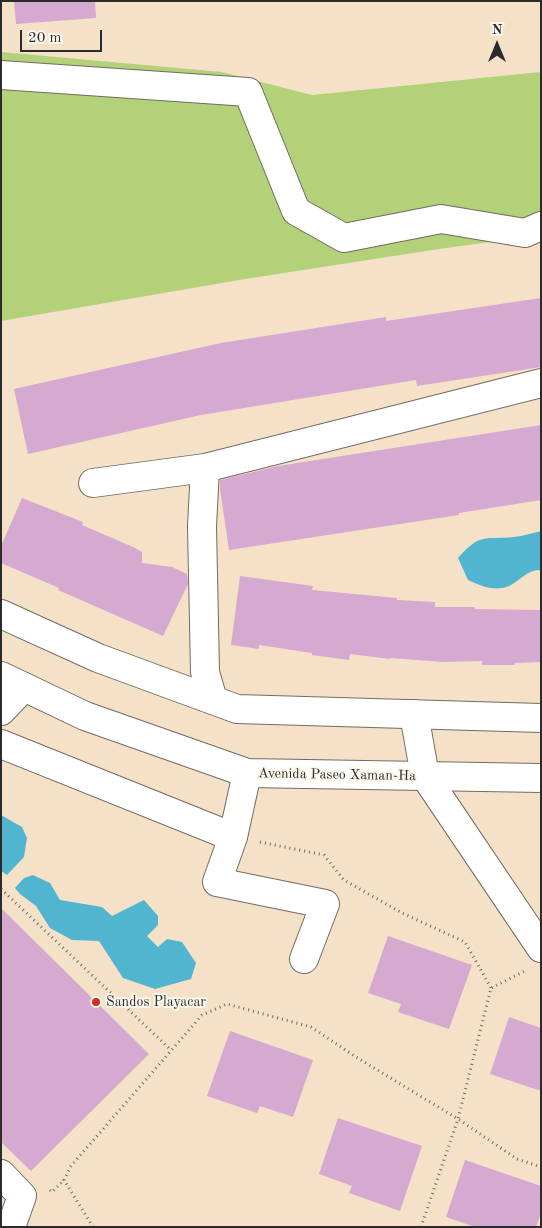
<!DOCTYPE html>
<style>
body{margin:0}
#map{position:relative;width:542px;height:1228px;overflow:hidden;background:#f5e1c8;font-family:"Old Standard TT",serif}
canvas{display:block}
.frame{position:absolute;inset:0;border:2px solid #2b2b2b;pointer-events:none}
.north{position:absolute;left:472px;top:20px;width:50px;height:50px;-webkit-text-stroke:4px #fbf7ec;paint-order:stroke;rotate:0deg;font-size:14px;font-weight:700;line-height:20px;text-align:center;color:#2b2b2b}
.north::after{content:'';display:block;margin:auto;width:18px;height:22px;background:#2b2b2b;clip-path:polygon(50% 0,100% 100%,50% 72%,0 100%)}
.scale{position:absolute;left:20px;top:30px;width:82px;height:22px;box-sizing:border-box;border:2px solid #2b2b2b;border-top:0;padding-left:6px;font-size:15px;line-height:18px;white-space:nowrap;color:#2b2b2b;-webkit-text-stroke:4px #fbf7ec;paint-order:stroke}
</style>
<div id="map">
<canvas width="542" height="1228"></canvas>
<div class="frame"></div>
<div class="north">N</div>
<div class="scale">20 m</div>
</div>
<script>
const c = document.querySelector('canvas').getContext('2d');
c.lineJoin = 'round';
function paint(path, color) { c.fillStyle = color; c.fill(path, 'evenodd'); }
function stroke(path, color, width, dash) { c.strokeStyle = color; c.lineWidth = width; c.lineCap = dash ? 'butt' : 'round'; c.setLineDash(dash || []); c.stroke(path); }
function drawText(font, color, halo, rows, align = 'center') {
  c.font = font + ' "Old Standard TT",serif'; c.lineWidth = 4; c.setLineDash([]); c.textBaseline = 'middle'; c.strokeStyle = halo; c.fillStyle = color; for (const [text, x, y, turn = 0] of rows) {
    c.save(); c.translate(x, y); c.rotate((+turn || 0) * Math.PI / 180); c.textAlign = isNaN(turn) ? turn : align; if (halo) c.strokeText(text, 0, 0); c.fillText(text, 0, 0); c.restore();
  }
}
const green = new Path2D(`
 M1,52l221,20 90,23 229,-23v163l-102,14 -194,30 -244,42z`);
const water = new Path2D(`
 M541,531v39c-16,-1 -24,16 -39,18 -11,2 -24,-3 -34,-8l-10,-22c23,-26 26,-18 56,-21 9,-1 18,-4 27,-6z
 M1,815l21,12 5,11 -3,19 -17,18 -6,-4z
 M33,875l17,8 10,17 42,7 10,9 32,-16 14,16v9l-11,11 11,11 9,-8 15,3 14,21 -5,16 -36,10 -32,-11 -24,-37 -27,-1 -22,-12 -14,-22 -16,-12 -5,-6 9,-10z`);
const building = new Path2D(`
 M14,1h81l1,17 -80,6z
 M541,298v69l-124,19 -1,-6 -215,35 -173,39 -14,-65 207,-46 165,-26v4z
 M541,425v75l-82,13v2l-230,35 -9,-61v-9l58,-14z
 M22,498l61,24 -1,3 51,22 9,5v11l30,4 15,7 1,10 -25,52 -105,-46 1,-2 -58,-25v-17z
 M240,576l73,10 -1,4 85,8v2l38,2v5h40v2l66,1v52l-26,1v2h-33v-4l-38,1 -54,-4v1l-40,-5 -1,6 -37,-5v-2l-53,-8v4l-28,-4z
 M1,908l148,146 -118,117 -30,-29z
 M388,936l84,29 -23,64 -51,-17 3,-8 -33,-11z
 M509,1017l32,11v63l-51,-17z
 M230,1031l83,29 -20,57 -33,-11 -3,7 -50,-17z
 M338,1118l84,28 -22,65 -51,-18 3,-7 -33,-12z
 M465,1160l76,26v27l-5,14h-61l-29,-10z`);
const path = new Path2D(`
 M260,842l64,13 20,25 58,33 63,29 26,46
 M1,889l170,161
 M50,1190l2,2 12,-12
 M93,1227l-29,-47 7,-14 131,-151 25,-11 84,23 45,30 102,62 59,40 24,8
 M421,1227l37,-108 33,-131 36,-18`);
const minor = new Path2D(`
 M1,75l247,17 48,119 48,27 97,-19 84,14 16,-7
 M205,468l-3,58 3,146 8,28
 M93,483l112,-15 336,-85
 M1,711l23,-24
 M414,714l11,62 116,172
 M1,744l232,93 14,-64
 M233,837l-16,45 108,22 -21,55
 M1,1174l21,22 -11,31`);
const major = new Path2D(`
 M1,614l97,44 139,51 304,9
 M1,676l84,40 162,57 294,5`);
const markers = [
 [96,1002,5,"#c8321e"]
];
const streetNames = [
 ["Avenida Paseo Xaman-Ha",337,775,1]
];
const poiNames = [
 ["Sandos Playacar",106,1002]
];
paint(green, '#b2d179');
paint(water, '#51b5d0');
paint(building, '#d5a9d0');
stroke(minor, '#726b62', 30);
stroke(major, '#726b62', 30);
stroke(path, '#726b62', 3, [1, 4]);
stroke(minor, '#fff', 28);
stroke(major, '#fff', 28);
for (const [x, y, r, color] of markers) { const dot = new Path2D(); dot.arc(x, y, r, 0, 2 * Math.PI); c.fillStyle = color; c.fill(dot); stroke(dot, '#fbf7ec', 2); }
drawText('14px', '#2b2b2b', '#fbf7ec', streetNames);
drawText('14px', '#2b2b2b', '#fbf7ec', poiNames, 'left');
</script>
